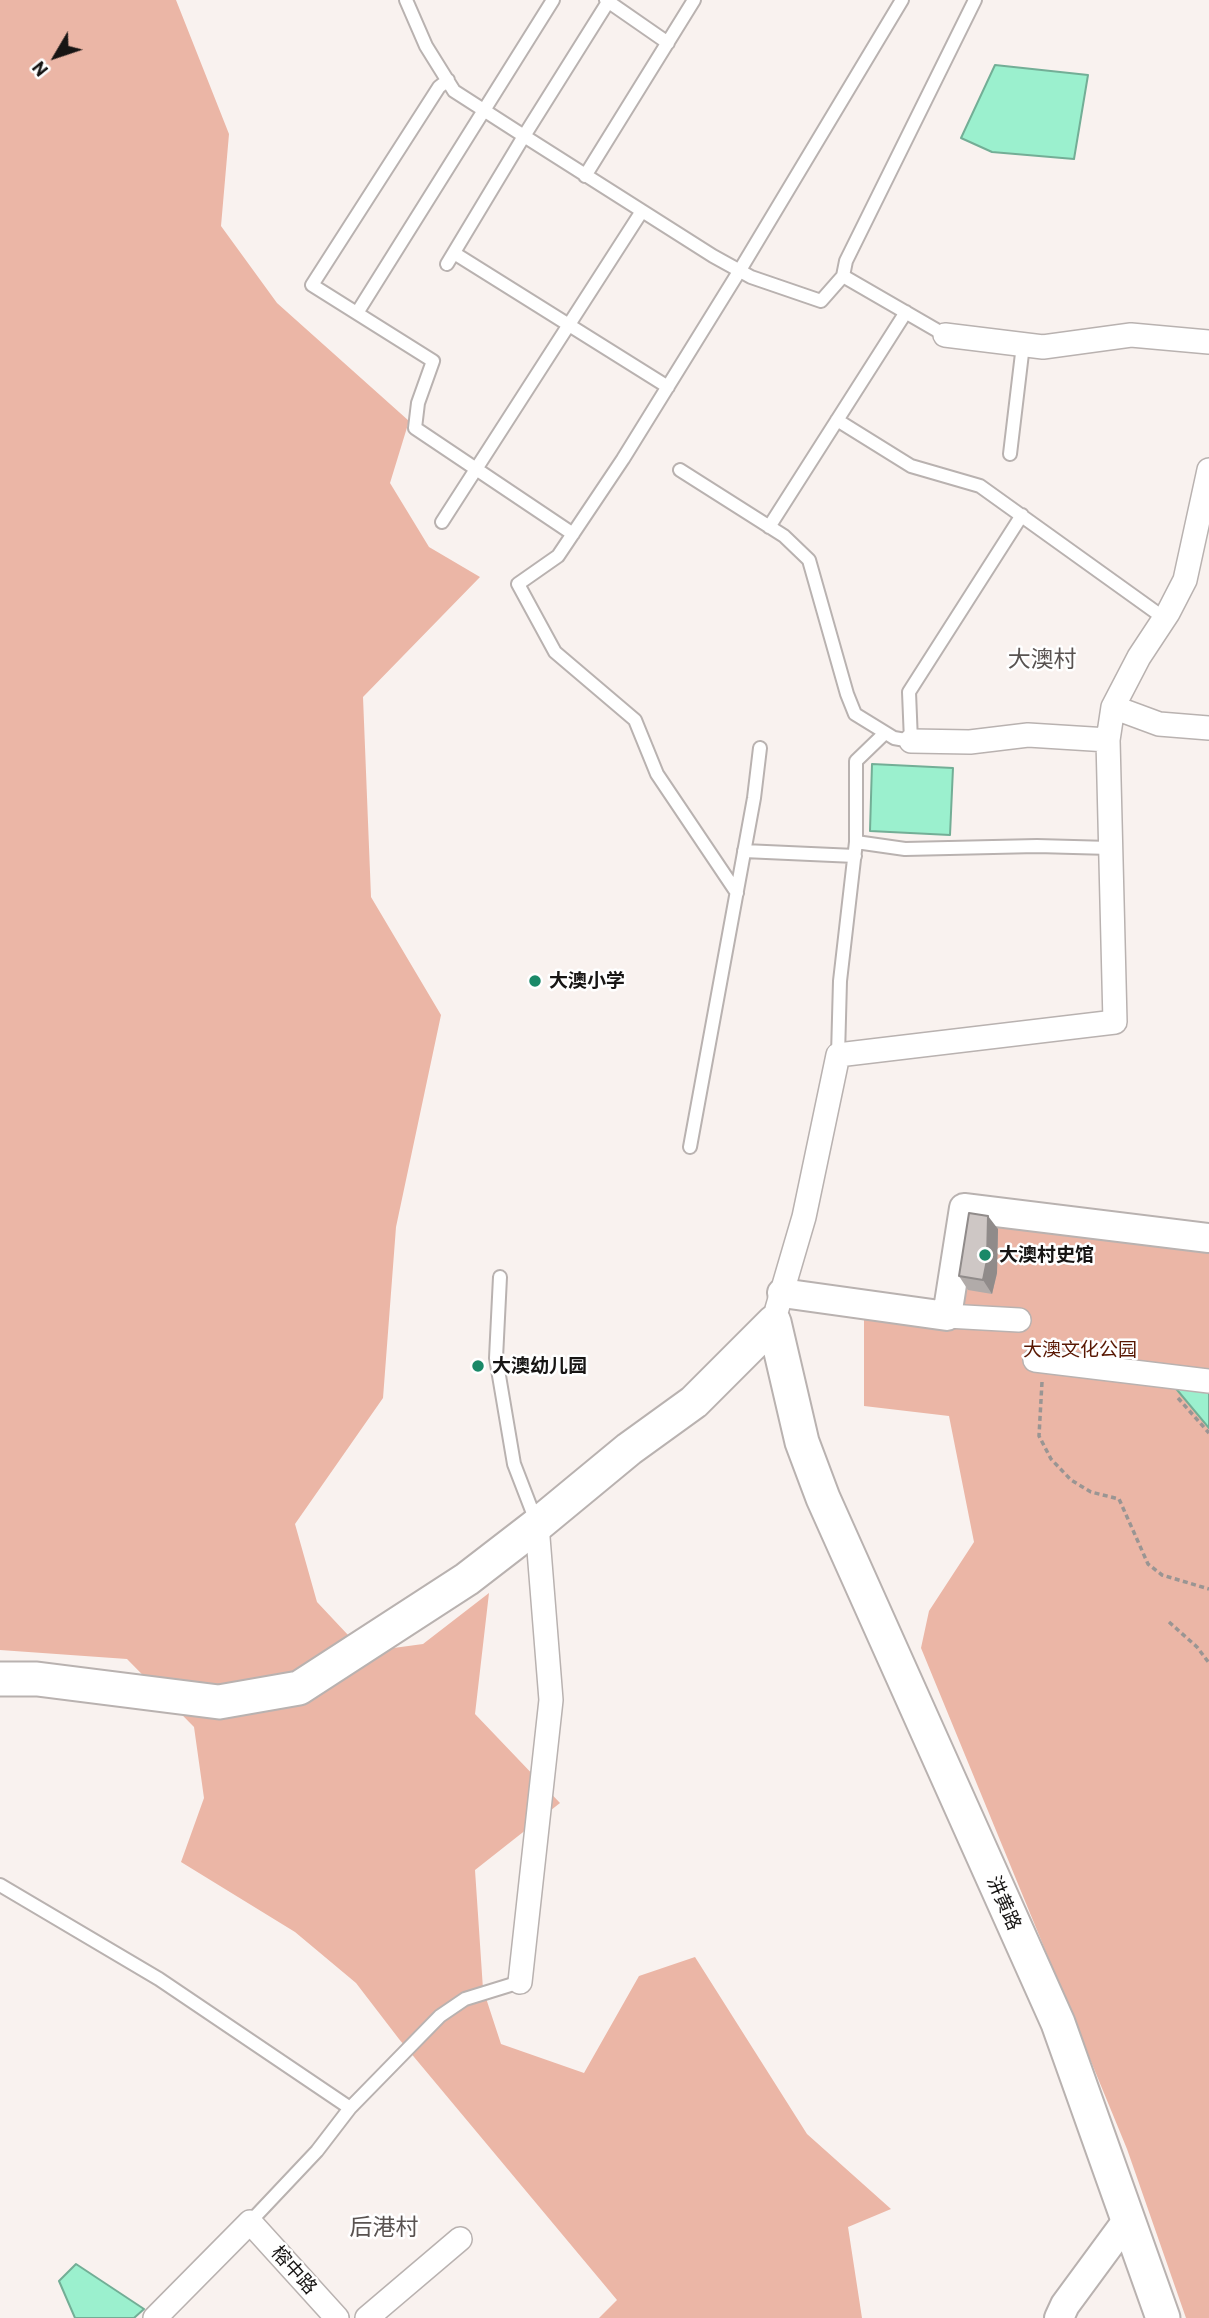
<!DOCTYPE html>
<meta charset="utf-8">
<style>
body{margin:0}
#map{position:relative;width:1209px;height:2318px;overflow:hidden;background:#f9f2ef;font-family:Barlow,sans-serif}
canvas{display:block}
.north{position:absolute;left:21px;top:21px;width:70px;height:70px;-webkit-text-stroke:5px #fff;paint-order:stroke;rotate:231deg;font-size:19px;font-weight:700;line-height:28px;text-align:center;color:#171514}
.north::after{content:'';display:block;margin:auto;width:24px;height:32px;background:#171514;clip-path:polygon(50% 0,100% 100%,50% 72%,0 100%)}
</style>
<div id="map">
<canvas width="1209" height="2318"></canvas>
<div class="north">N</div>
</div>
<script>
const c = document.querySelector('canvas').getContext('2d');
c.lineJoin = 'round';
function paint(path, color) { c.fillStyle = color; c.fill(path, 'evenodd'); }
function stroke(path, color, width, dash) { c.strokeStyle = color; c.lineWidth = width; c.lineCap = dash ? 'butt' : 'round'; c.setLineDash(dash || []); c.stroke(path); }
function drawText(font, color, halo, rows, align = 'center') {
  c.font = font + ' Barlow,"Noto Sans SC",sans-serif'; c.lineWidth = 5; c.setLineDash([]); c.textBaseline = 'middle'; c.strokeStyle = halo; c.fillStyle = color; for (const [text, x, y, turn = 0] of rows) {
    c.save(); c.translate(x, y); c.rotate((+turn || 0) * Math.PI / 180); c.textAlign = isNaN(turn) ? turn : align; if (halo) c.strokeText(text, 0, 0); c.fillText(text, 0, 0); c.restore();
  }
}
const green = new Path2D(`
 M0,0h176l53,134 -8,92 56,77 132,118 -19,62 39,64 51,30 -117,120 8,200 70,118 -45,212 -13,171 -88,126 22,78 47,50 59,-8 66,-51 -14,121 85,89 -85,67 8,119 18,55 83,29 55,-97 56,-19 112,177 84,75 -43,18 14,91h-263l18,-18 -218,-261 -43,-56 -61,-51 -114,-70 23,-64 -10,-71 -67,-68 -127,-9z
 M961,1203l248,30v1085h-23l-59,-169 -206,-501 8,-37 45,-69 -25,-126 -85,-10v-106l80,2z`);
const water = new Path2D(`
 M995,65l93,10 -14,84 -82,-7 -31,-14z
 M872,764l81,4 -3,67 -80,-4z
 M1173,1385l36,4v39z
 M76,2264l68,45 -10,9h-59l-16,-37z`);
const path = new Path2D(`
 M1042,1382l-3,54 12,23 20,21 20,12 28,7 29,65 14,11 47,14
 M1178,1398l31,35
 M1169,1622l28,25 12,16`);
const service = new Path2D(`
 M406,0l20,46 28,45 70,45 84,-134
 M606,0l62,43
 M448,80l-9,7 -127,198 121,76 -15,42 -3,25 158,106
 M585,176l109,-176
 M454,253l214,134
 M447,264l77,-128 189,120 38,21 70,24 22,-25 102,59
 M843,276l3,-15 129,-261
 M357,313l196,-313
 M837,420l74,46 69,20 184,132
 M1010,454l13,-109
 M680,470l104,66 25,24 38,134 8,20 39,24 17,3 -2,-49 113,-177
 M442,522l200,-311
 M769,527l137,-215
 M856,842l49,7 132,-3 73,2
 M744,851l111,5
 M737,893l-80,-119 -22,-54 -80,-68 -37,-68 40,-28 65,-97 117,-189 162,-270
 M838,1055l2,-74 16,-139v-81l29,-28
 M690,1147l64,-349 6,-50
 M500,1277l-4,81 18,106 22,57
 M0,1885l159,94 191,129
 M250,2222l67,-71 33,-43 90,-92 25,-17 55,-17`);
const minor = new Path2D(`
 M945,335l98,12 88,-12 78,7
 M1113,707l46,17 50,4
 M911,741l59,1 58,-7 80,5
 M777,1309l27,-92 34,-162 277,-33 -7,-282 5,-33 26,-50 29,-44 17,-33 24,-110
 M947,1316l72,4
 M1035,1360l174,21
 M520,1982l31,-282 -14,-175
 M155,2318l95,-96 87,96
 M367,2318l93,-79`);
const tertiary = new Path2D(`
 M782,1293l165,23 17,-108 245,30
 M1059,2318l6,-13 64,-87`);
const secondary = new Path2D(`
 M0,1679h37l182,23 80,-14 168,-109 70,-54 92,-76 65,-47 80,-80 28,120 21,56 235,525 105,295`);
const wall = new Path2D(`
 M998,1229l-1,44 -5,21 -24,-4 -9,-14z`);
const shadedWall = new Path2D(`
 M988,1216l10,13 -1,44 -5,21 -9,-14z`);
const building = new Path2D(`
 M969,1213l19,3 -1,44 -4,20 -24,-4z`);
const markers = [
 [535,981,7,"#1a8968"],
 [985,1255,7,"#1a8968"],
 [478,1366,7,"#1a8968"]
];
const poiNames = [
 ["大澳小学",549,981],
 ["大澳村史馆",999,1255],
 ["大澳幼儿园",492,1366]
];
const parkNames = [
 ["大澳文化公园",1080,1350]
];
const streetNames = [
 ["汫黄路",1004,1903,66],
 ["榕中路",294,2270,48]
];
const quarterNames = [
 ["大澳村",1042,659],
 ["后港村",384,2227]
];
paint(green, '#ebb6a6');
paint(water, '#9bf0ce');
stroke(water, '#73ae96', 2);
stroke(service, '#b9b2b0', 16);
stroke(minor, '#b9b2b0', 26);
stroke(tertiary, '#b9b2b0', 32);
stroke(secondary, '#b9b2b0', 37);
stroke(path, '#9a9593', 3.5, [5, 3.5]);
stroke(service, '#fff', 12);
stroke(minor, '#fff', 23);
stroke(tertiary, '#fff', 28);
stroke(secondary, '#fff', 33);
paint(wall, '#b1aba9');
paint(shadedWall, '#908b8a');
paint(building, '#cec7c5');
stroke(building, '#908b8a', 2);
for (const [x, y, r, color] of markers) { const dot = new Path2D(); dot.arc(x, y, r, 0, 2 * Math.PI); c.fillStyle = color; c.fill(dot); stroke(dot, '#fff', 2.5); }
drawText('bold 19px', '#171514', '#fff', poiNames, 'left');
drawText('19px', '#591803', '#fff', parkNames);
drawText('19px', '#171514', '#fff', streetNames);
drawText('23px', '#595351', '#fff', quarterNames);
</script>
